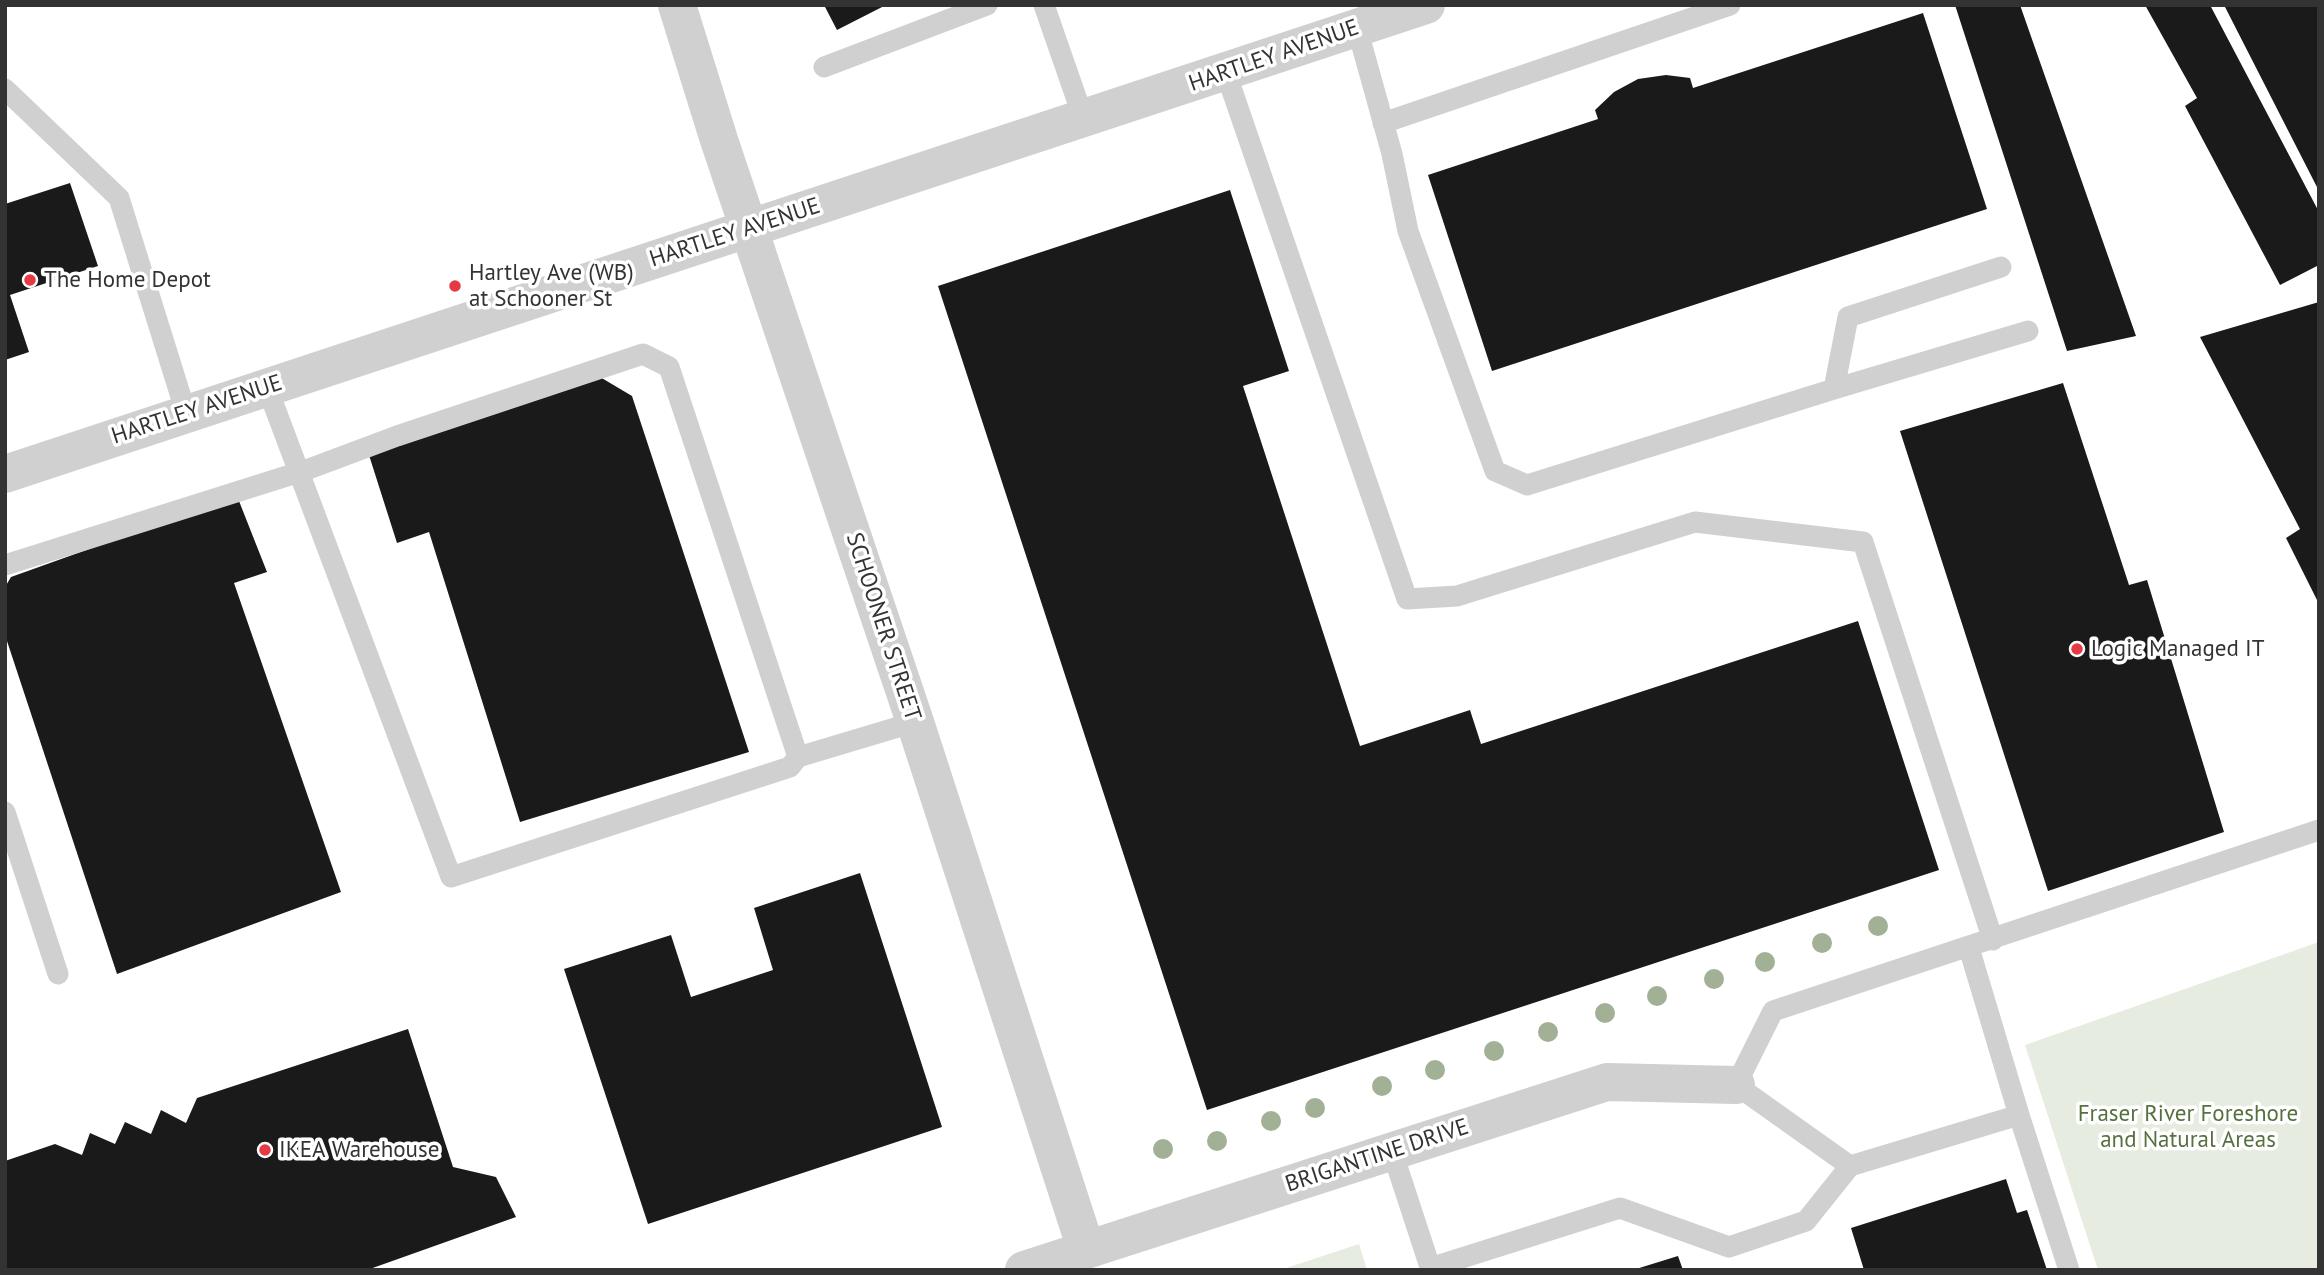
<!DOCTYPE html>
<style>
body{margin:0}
#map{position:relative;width:2324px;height:1275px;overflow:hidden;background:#fff;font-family:"PT Sans",sans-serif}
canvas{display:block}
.frame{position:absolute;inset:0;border:7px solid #333;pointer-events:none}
</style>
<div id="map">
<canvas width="2324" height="1275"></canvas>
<div class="frame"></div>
</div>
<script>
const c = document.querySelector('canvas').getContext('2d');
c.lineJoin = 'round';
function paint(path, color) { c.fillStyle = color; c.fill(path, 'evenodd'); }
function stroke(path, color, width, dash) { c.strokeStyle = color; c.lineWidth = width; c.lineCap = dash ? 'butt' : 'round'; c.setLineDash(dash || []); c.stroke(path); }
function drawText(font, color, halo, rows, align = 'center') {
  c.font = font + ' "PT Sans",sans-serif'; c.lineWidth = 7; c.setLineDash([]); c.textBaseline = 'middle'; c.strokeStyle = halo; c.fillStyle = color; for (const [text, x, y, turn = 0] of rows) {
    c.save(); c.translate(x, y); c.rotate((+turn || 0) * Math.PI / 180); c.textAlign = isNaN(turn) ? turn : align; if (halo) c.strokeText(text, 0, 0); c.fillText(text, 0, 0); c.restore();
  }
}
const green = new Path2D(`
 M2319,942v328h-221l-73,-225z
 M1359,1244l8,26h-87z`);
const building = new Path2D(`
 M824,5h62l-49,25z
 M1955,5h65l116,331 -69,15z
 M2145,5h65l109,207v53l-39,20 -95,-179 12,-8z
 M2224,5h95v186z
 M1923,13l64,196 -495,162 -64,-196 170,-56 -3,-9 19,-18 24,-13 28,-4 24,3 3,10z
 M70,183l28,83 -88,29 19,57 -24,8v-156z
 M1230,190l59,181 -46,15 117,360 110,-36 11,34 377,-123 81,249 -732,240 -269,-824z
 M2319,302v302l-33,-66 14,-9 -100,-192z
 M600,377l32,19 117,356 -229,70 -91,-290 -32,11 -29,-91z
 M2063,383l66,202 18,-5 77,252 -176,59 -148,-460z
 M237,496l30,76 -33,11 107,309 -224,82 -112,-339v-48l6,-10z
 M860,873l82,254 -294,97 -84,-255 107,-34 20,62 82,-27 -19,-62z
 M408,1029l45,138 43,10 20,40 -149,53h-362v-109l50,-17 27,11 8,-22 25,11 10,-22 26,12 10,-24 25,13 11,-25z
 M2006,1179l11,34 10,-3 20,60h-183l-13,-42z
 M1678,1256l5,14h-47v-1z`);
const lane = new Path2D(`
 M1044,5l40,115
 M1357,28l35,126 16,77 87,240 32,14 307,-96 14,-72 153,-50
 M824,67l163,-62
 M1226,73l181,526 50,-3 238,-74 168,20 130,398
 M5,89l114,109 67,215
 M1383,123l347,-118
 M267,387l184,490 339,-110 8,-10 117,-35
 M1834,389l194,-58
 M5,565l301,-95 91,-34 246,-82 26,13 129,390
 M5,812l53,162
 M2019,1115l50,155
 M1392,1151l39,119
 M1850,1166l-114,-81 37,-74 546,-181
 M1430,1268l190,-60 109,39 77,-26 44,-55 169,-51 -50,-167`);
const street = new Path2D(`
 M677,5l42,135 196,582 171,527
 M5,474l1421,-469
 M1024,1270l583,-188 129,3`);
const trees = [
 [1878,926],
 [1822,943],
 [1765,962],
 [1714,979],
 [1657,996],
 [1605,1013],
 [1548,1032],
 [1494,1051],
 [1435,1070],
 [1382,1086],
 [1315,1108],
 [1271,1121],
 [1217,1141],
 [1163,1149]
];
const markers = [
 [30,280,7,"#e63946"],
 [455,286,7,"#e63946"],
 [2077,649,7,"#e63946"],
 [265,1150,7,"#e63946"]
];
const streetNames = [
 ["HARTLEY AVENUE",1274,56,-19],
 ["HARTLEY AVENUE",735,233,-18],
 ["HARTLEY AVENUE",197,410,-18],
 ["SCHOONER STREET",883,627,72],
 ["BRIGANTINE DRIVE",1377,1156,-18]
];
const poiNames = [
 ["Hartley Ave (WB)",469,273],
 ["at Schooner St",469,299],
 ["The Home Depot",44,280],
 ["Logic Managed IT",2091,649],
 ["IKEA Warehouse",279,1150]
];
const parkNames = [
 ["Fraser River Foreshore",2188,1114],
 ["and Natural Areas",2188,1140]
];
paint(green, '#e6ecdf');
paint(building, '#1a1a1a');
stroke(lane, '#d0d0d0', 21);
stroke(street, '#d0d0d0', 38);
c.fillStyle = '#a2b095';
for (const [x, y] of trees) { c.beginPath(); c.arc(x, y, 10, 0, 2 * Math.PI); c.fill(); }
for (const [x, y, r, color] of markers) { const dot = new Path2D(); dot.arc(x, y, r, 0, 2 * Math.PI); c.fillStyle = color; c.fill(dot); stroke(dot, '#fff', 2.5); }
drawText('23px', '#333', '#fff', streetNames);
drawText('23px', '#333', '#fff', poiNames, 'left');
drawText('23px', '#56703f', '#fff', parkNames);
</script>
